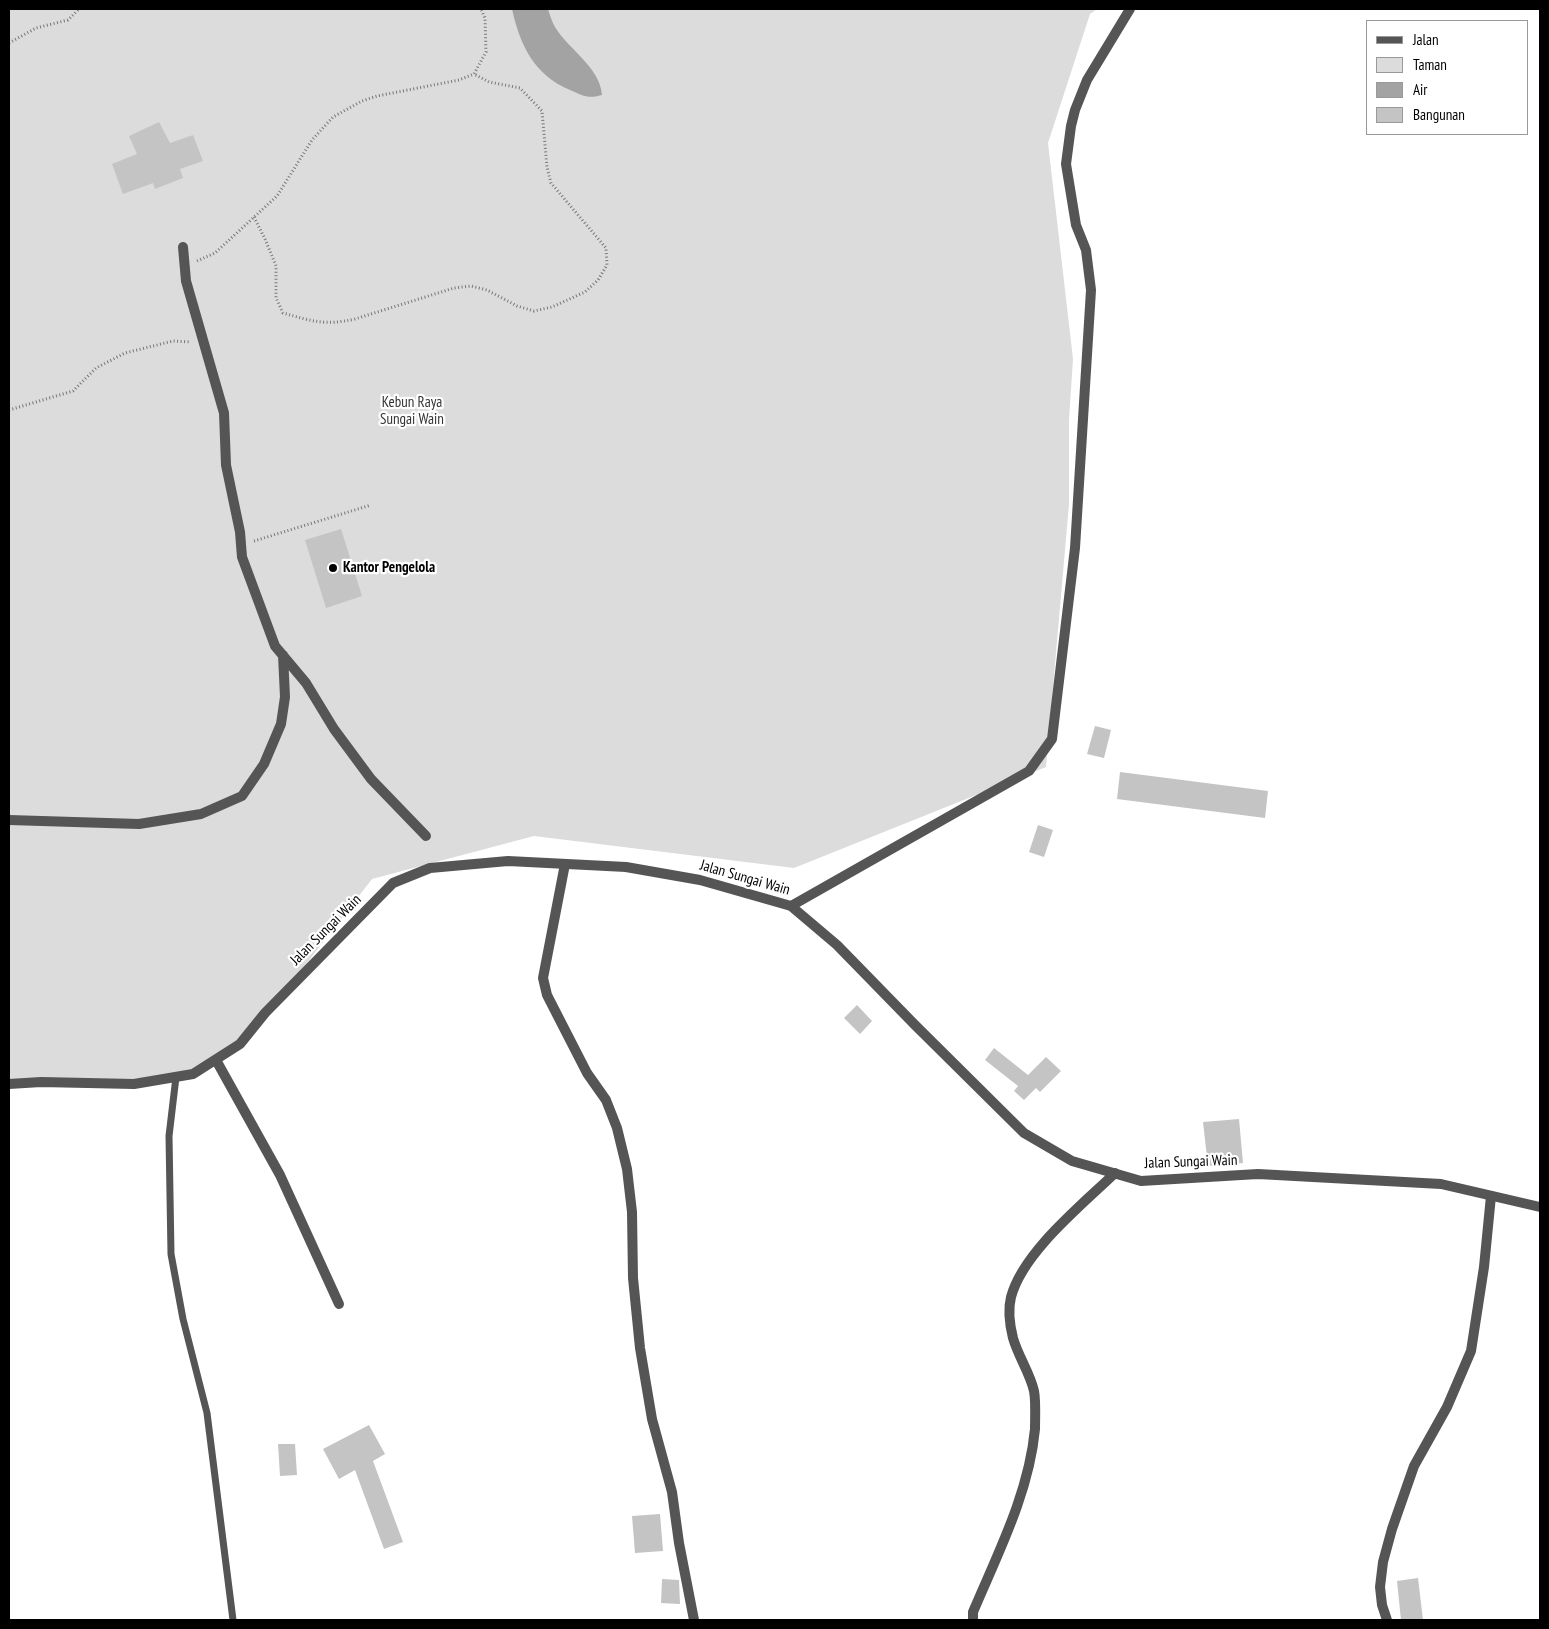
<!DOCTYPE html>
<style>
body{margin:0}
#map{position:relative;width:1549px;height:1629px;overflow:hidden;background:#fff;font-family:"PT Sans Narrow",sans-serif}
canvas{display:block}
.frame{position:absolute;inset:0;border:10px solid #000;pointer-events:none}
.legend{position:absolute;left:1366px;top:20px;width:162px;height:115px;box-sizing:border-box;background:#fff;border:1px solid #999;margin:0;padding:6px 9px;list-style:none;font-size:15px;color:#000}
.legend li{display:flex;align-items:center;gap:10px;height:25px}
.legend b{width:25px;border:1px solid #999}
</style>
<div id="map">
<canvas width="1549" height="1629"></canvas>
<div class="frame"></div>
<ul class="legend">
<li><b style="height:6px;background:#555"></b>Jalan</li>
<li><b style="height:14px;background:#dcdcdc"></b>Taman</li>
<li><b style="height:14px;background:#a3a3a3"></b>Air</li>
<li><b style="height:14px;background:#c4c4c4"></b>Bangunan</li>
</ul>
</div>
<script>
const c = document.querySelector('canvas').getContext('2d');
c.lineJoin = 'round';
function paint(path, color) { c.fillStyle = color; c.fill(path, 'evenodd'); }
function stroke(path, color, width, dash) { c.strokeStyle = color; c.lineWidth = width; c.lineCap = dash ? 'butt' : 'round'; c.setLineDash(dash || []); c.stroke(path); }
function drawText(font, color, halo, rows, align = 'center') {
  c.font = font + ' "PT Sans Narrow",sans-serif'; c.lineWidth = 4.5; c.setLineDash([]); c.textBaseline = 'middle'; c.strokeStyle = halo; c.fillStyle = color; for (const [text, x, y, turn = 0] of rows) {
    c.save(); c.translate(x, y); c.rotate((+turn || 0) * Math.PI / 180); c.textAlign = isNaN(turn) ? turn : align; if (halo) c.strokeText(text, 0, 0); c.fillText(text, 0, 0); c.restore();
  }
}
const green = new Path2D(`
 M9,9h1088l-7,5 -42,129 25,216 -4,61v84l-23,263 -252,101 -260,-32 -162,43 -131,169 -68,31 -164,1z`);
const water = new Path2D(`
 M512,9h36c2,6 4,13 7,18 14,23 45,40 47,68 -15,4 -18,1 -32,-5 -36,-15 -50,-45 -58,-81z`);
const building = new Path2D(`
 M159,122l11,21 23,-8 10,26 -23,8 3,9 -28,11 -2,-6 -30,11 -11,-30 25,-10 -8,-18z
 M341,529l21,67 -36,12 -21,-68z
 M1095,726l16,4 -7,28 -17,-4z
 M1120,772l148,19 -3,27 -148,-19z
 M1038,825l15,5 -9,27 -15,-5z
 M857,1005l15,16 -12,13 -16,-16z
 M994,1048l34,27 18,-18 15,14 -21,21 -4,-4 -12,12 -10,-9 4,-5 -33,-26z
 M1239,1119l4,44 -35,3 -5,-44z
 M369,1425l16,29 -12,7 30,81 -19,7 -29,-79 -16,9 -16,-30z
 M278,1444h17l2,31 -17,1z
 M660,1514l3,37 -28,2 -3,-37z
 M1418,1578l5,42h-22l-4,-39z
 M662,1579l17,1 1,24 -19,-1z`);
const path = new Path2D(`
 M9,43l27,-15 32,-8 11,-11
 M254,217l11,22 11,27v32l7,15c29,8 41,13 72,6l99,-31 17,-2 16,4 30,16 17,5 18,-4 33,-15 13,-12 9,-15 -1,-17 -55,-65 -4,-16 -5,-56 -22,-23 -31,-6 -15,-8
 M197,261l18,-8 62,-57 35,-56 21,-23 29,-16 15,-5 82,-16 15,-6 12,-22 -1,-34 -4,-9
 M9,410l64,-19 23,-23 29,-15 48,-12 18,1
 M254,541l117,-36`);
const service = new Path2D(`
 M176,1077l-7,59 2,118 12,65 24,94 26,207`);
const minor = new Path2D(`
 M183,247l3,34 38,132 2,52 14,67 2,25 33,89 31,37 28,46 37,50 55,57
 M9,820l130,4 62,-10 41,-18 22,-32 17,-40 4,-27 -2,-42
 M565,864l-22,114 4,17 40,78 19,27 11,28 10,41 5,43 1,66 7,70 12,71 20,73 7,51 15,77
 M791,906l238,-135 23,-32 23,-191 16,-258 -5,-40 -10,-25 -10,-61 5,-38 4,-16 12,-30 43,-71
 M216,1060l64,115 59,129
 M973,1620v-8c25,-59 56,-119 62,-183 0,-10 1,-28 -1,-38 -4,-18 -16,-35 -21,-53 -3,-12 -5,-29 -2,-41 12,-45 71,-92 104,-124
 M1387,1620l-5,-15 -2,-18 3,-25 9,-33 22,-63 33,-59 24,-56 13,-84 7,-71`);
const tertiary = new Path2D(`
 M9,1084l32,-2 93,2 59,-10 47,-30 25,-31 128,-130 37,-15 78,-7 118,6 74,13 91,26 46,39 78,80 109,108 48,28 69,20 117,-7 183,10 99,23`);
const markers = [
 [333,568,5,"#000"]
];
const parkNames = [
 ["Kebun Raya",412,403],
 ["Sungai Wain",412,420]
];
const poiNames = [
 ["Kantor Pengelola",343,568]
];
const streetNames = [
 ["Jalan Sungai Wain",745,878,16],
 ["Jalan Sungai Wain",326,930,-45],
 ["Jalan Sungai Wain",1191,1162,-2]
];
paint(green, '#dcdcdc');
paint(water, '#a3a3a3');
paint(building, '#c4c4c4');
stroke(path, '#777', 3, [1, 2.5]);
stroke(service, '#555', 7);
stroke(minor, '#555', 10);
stroke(tertiary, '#555', 10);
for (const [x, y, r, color] of markers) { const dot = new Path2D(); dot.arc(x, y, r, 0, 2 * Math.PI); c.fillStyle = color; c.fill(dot); stroke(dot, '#fff', 2); }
drawText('15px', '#333', '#fff', parkNames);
drawText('bold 15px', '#000', '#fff', poiNames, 'left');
drawText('15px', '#000', '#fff', streetNames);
</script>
